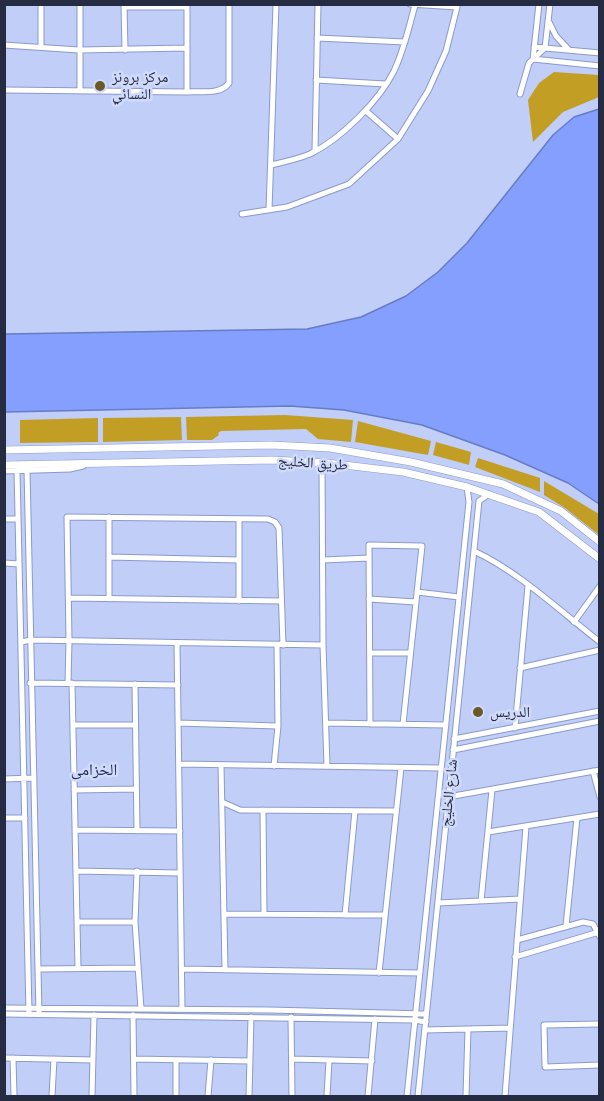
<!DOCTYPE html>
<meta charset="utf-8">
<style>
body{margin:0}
#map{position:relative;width:604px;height:1101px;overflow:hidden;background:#c0cef8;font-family:"Public Sans",sans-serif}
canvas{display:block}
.frame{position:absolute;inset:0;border:6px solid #252b40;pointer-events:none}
</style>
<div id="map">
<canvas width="604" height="1101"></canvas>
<div class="frame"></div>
</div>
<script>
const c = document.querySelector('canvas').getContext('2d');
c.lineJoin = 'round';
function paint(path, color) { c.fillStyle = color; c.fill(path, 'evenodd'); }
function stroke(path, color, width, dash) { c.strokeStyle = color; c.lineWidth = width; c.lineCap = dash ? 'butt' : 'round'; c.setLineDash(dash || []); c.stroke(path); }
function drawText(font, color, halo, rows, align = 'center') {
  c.font = font + ' "Public Sans","Noto Naskh Arabic",sans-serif'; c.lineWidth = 5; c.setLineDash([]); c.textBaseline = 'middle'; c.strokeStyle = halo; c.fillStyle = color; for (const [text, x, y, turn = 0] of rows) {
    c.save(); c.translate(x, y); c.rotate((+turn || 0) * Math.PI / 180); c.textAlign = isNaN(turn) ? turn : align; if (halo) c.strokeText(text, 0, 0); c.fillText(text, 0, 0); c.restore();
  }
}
const green = new Path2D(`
 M554,72l45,3v22l-36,15 -30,30 -5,-42 11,-17z
 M285,415l68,5 -2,22 -33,-3 -12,-10 -85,2 -3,2 1,2 -7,5h-25l-1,-23z
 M181,417l1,23 -79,2v-24z
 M98,418v24l-78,1v-23z
 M358,421l73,20 -3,14 -73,-13z
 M436,442l35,10 -2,13 -36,-10z
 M478,458l62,20v14l-65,-25z
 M544,481l55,33v21l-34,-27 -21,-13z`);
const water = new Path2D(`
 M599,109v395l-31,-21 -63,-28 -83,-30 -78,-15 -54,-4 -285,6v-78l302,-5 54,-12 45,-21 32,-24 29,-29 86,-108 21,-18z`);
const minor = new Path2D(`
 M41,4v42
 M124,4l1,46
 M187,4v88
 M410,4l47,3v-2
 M124,7h63
 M549,22l7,14 13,14
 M317,38l88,4
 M4,45l75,5 108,-2
 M534,47l66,6
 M533,59l67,7
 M533,59l6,-55
 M316,80l69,4
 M4,90l183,2c13,-1 34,3 42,-9v-79
 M80,91v-87
 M520,94l9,-31 16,-15 5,-44
 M366,111l32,28
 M315,151l3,-147
 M271,165c13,-3 27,-6 39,-11 31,-15 69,-53 84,-83 10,-21 15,-44 21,-66
 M269,210l7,-206
 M242,214l45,-7 62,-23 49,-45 30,-48 18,-40 11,-44
 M322,463l1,182 4,121
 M27,470l12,544
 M4,471l66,-2 13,-3
 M17,471l12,543
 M109,517v82
 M4,519h14
 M239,519v82
 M474,551c45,21 86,60 126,91
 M109,557l130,3
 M323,560l46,-2
 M4,563l15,1
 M417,592l42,5
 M69,598l212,3
 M369,599l47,3
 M574,622l26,-36
 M21,642l10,-2 292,5
 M177,643l5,366
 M370,653h40
 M520,668l80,-18
 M30,683l148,2
 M68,683l1,-42 -2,-124 201,2 7,3 4,6 4,117
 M72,683l6,285
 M135,684l2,147
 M178,723l100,3 -1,-81
 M326,723l120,2
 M370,724l-1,-179 53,1 -19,178
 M73,725h62
 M515,728l13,-142
 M454,739l146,-28
 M453,750l147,-29
 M179,764l262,4
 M221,765l4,205
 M274,766l4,-40
 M593,771l7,26
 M4,779l30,-1
 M74,790l62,-1
 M448,797l152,-27
 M222,802l18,8 156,1
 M263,810l1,104
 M4,818h21
 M75,830l105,1
 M488,832l112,-18
 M76,871l104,2
 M137,871l-2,51 6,87
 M481,901l11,-111
 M438,903l82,-4
 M224,914l161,1
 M345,915l10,-104
 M77,922h58
 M566,926l11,-108
 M517,940l66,-18 10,2 7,13
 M515,957l84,-25
 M38,969l100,-1
 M182,969l238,4
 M379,973l22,-205
 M4,1008l266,2 155,4
 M4,1014l410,6 12,2
 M133,1015l1,81
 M291,1017l1,79
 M600,1024l-56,1 1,42 55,-2
 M425,1030l85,-2
 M4,1058l89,2
 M13,1058l1,38
 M134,1059l116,2
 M292,1059l80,2
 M176,1060v36
 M52,1096l2,-37
 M92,1096l2,-81
 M208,1096l3,-36
 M249,1096l2,-79
 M327,1096l2,-36
 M368,1096l7,-77
 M407,1096l62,-594 -2,-15
 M418,1096l61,-595 10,-7
 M466,1096l2,-67
 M505,1096l21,-269`);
const major = new Path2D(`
 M4,450l268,-5 58,3 81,14 92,22 58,27 39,31
 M4,465l269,-5 54,3 76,9 64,15 72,25 61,47`);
const markers = [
 [100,86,6,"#6a5927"],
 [478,712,6,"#6a5927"]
];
const poiNames = [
 ["مركز برونز",112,77],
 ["النسائي",112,94],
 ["الدريس",490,712]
];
const streetNames = [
 ["طريق الخليج",313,463,4],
 ["شارع الخليج",449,793,-84]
];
const neighbourhoodNames = [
 ["الخزامى",94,770]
];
paint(green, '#c39e25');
paint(water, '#849ffd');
stroke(water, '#687cc4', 1.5);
stroke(minor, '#8a9acb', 7);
stroke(major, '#8a9acb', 8);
stroke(minor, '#fff', 5);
stroke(major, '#fff', 7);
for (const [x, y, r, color] of markers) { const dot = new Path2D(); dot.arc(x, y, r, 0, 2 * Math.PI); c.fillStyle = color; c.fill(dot); stroke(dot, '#d0dbfb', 2); }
drawText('15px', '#252b40', '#d0dbfb', poiNames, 'left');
drawText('15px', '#252b40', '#d0dbfb', streetNames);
drawText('16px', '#232e58', '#d0dbfb', neighbourhoodNames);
</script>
